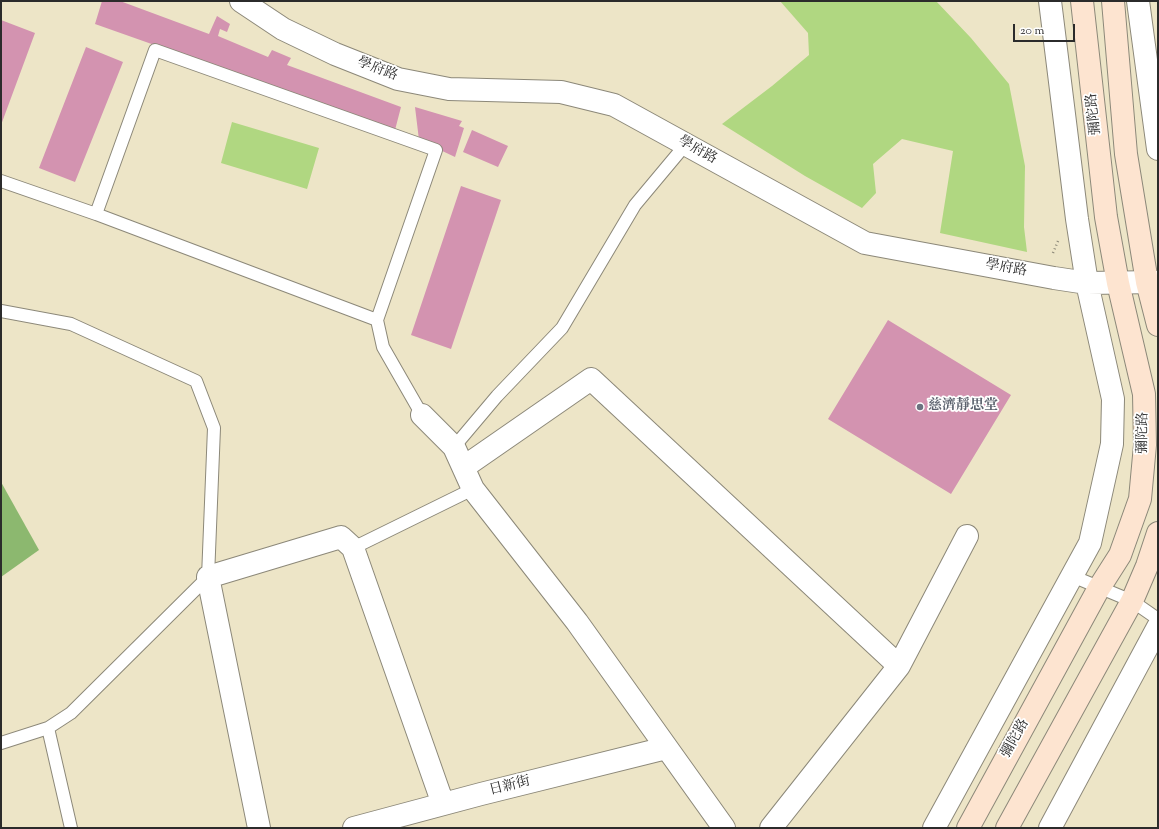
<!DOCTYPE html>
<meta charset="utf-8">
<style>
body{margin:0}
#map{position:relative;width:1159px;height:829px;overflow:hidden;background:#ede5c7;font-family:"Sorts Mill Goudy",serif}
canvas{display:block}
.frame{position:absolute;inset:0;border:2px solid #2b2b2b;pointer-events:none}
.scale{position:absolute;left:1013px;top:24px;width:62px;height:18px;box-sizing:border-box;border:2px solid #2b2b2b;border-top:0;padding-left:5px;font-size:12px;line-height:14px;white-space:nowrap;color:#2b2b2b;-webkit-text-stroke:3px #fff;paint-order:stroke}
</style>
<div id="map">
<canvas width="1159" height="829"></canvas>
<div class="frame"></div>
<div class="scale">20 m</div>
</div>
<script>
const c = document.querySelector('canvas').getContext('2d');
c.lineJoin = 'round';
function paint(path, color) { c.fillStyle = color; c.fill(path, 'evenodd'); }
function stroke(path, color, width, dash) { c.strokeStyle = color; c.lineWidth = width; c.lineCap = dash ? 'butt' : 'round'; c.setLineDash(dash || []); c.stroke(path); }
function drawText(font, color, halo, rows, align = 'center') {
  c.font = font + ' "Sorts Mill Goudy","Noto Serif TC",serif'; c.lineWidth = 3.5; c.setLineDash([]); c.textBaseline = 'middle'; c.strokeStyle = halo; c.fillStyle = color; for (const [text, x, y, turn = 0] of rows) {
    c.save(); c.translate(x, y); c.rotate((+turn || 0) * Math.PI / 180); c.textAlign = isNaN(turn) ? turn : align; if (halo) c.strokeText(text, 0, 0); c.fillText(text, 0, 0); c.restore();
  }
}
const green = new Path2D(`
 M780,1h156l35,37 38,46 16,82 -1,61 3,25 -87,-19 13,-82 -51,-12 -29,25 3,29 -14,15 -57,-32 -83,-52 50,-38 37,-31 -1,-22z
 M232,122l87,26 -12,41 -86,-26z`);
const forest = new Path2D(`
 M1,482l38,68 -38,27z`);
const building = new Path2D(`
 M102,1h18l89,33 8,-18 13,8 -3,8 -7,-3 -2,7 50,21 4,-7 19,8 -4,7 114,42 -6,23 -300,-106z
 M1,20l34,13 -34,92z
 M86,47l37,15 -48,120 -36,-14z
 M415,107l47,14 -3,5 5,2 -9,29 -36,-17z
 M472,130l36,16 -10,21 -35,-15z
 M461,186l40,14 -50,149 -40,-14z
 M888,320l123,75 -60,99 -123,-75z`);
const path = new Path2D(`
 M1053,253l5,-12`);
const lane = new Path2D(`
 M1,181l95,33 281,106
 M96,214l59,-164 281,100 -59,170 6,27 39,68
 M1,311l70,13 125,57 18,47 -6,149 -137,136 -23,15 -47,15
 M454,447l43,-51 65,-68 73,-123 51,-61
 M353,548l120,-59
 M1072,576l60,25 26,18
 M48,728l23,100`);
const street = new Path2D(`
 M241,1l42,28 52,25 63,25 51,10 112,3 53,13 251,138 189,35 33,5 71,-1
 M1138,1l20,148
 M422,415l32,32 19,42 104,133 147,206
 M464,467l127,-88 308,287 -128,162
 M899,666l68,-130
 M259,828l-51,-251 133,-40 12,11 90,256
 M354,828l127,-34 185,-46
 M934,828l156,-285 22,-99 1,-45 -26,-116 -10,-64 -27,-218
 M1050,828l108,-201`);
const secondary = new Path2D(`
 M1113,1l13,153 21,128 11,43
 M968,828l131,-240 21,-33 20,-56 5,-54 -1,-51 -26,-111 -12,-66 -24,-216
 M1007,828l125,-227 15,-35 11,-33`);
const markers = [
 [920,407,4,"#6b7280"]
];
const streetNames = [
 ["學府路",377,70,21],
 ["彌陀路",1095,114,-96],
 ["學府路",697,151,29],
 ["學府路",1006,269,10],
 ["彌陀路",1144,433,-89],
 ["彌陀路",1016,739,-61],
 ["日新街",510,787,-14]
];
const worshipNames = [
 ["慈濟靜思堂",928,407]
];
paint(green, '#b0d781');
paint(forest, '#8cb86f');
paint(building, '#d393b0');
stroke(lane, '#8c8879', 14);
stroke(street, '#8c8879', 24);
stroke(secondary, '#8c8879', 24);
stroke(path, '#8c8879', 2.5, [1, 3]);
stroke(lane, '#fff', 12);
stroke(street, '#fff', 22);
stroke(secondary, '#fde4d0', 22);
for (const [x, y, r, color] of markers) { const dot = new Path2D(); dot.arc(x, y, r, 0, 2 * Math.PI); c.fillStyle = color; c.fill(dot); stroke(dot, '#fff', 1.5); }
drawText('14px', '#2b2b2b', '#fff', streetNames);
drawText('bold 14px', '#5b616d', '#fff', worshipNames, 'left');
</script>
